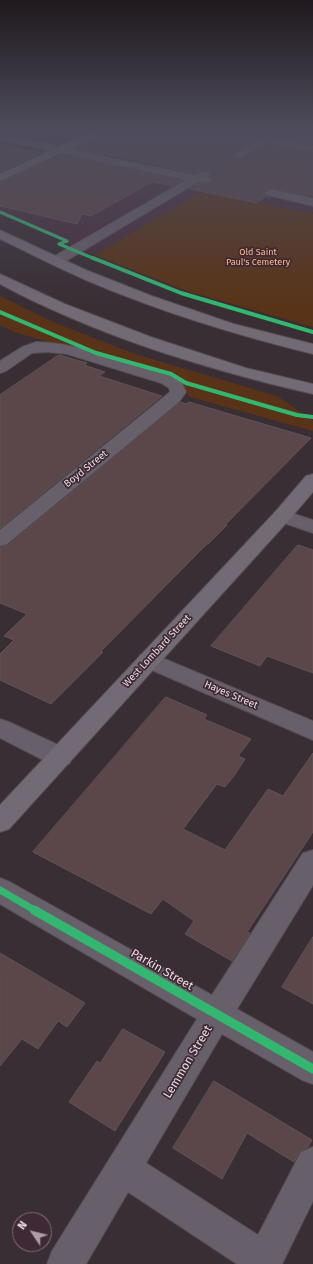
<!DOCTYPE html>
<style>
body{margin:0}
#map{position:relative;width:313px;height:1264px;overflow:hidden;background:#392e34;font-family:"Fira Sans",sans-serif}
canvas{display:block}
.north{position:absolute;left:12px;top:1212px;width:40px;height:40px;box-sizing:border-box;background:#3e2934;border:1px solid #83707a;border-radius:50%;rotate:305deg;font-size:11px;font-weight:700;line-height:16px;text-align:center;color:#eadbe2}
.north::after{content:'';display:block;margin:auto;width:14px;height:18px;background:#ac9ea5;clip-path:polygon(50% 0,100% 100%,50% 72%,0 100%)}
</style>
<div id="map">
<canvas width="313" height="1264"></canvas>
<div class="north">N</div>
</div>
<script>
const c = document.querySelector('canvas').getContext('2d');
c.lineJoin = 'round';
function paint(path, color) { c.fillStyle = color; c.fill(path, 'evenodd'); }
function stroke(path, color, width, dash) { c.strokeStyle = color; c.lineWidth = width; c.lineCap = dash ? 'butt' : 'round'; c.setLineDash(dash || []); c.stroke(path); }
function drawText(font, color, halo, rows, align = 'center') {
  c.font = font + ' "Fira Sans",sans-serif'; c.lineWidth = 3.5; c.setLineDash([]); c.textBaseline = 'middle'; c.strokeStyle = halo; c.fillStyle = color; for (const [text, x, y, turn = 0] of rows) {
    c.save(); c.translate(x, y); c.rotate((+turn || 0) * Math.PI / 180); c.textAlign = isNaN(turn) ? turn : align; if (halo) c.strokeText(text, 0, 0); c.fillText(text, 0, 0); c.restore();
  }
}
const built = new Path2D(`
 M0,130h313v84l-111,-23 -107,64 -95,-40z`);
const green = new Path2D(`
 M202,191l111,23v113l-126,-36 -92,-36z
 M0,296l53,26 82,32 142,42 36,25v10l-123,-34 -19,-20 -154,-44 -17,-8z`);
const building = new Path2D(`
 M115,130h153l-38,25 1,4h10l25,-14 47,8v43l-42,-8 -7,4 2,4 -9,7 -67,-14 8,-5 12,-1 2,-3 -3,-3 3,-3 -4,-3 -5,-1 -8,3 -118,-25z
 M285,130h28v14l-36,-7z
 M0,145l40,8 -40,19z
 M63,155l119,26 -9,5 -21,-4 -61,34 -9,-2 -5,10 -77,-18v-24z
 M59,355l28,8 -3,2 21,7 -6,4 63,20 -162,132v-133z
 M181,402l5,2 3,-2 122,36 -86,87h2l-19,19h-1l-106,107 2,1 -52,52 -51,-24v-26l14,-14 -10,-4 23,-22 -27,-11v-56l8,-2z
 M298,545l15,5v123l-46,-17 -7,10 -49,-20z
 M166,697l41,18 -3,4 47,20 -13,17 7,3 -9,14 -11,14 -8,-3 -34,45 42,21 43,-61 15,7 30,-43v79l-66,100 3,1 -18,28 -47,-27 9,-13 -31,-22 -12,15 -118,-62z
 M313,937v67l-31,-17z
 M0,953l85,50 -18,24 -9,-6 -20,28 -16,-10 -22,27z
 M123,1029l42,23 -50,79 -46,-29 28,-41 3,2z
 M214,1081l98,59 -4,7 -8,4 -6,11 -47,-29 -25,46 -49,-31z`);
const minorTunnel = new Path2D(`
 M204,174l32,-18
 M215,182l56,11`);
const minor = new Path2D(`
 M271,130h13l-11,8 40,8v6l-47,-9 -26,15h-8l-1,-2z
 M0,134l101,21 5,2 89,18 9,-4 4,1 2,2 -3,3 4,3 -2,2h-11l-137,82h-10l-2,-3 2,-3 135,-78 -186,-40z
 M271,189l42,9v8l-46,-11 -2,-2 2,-2z
 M36,342c43,0 95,22 137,35l9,6 4,9 -7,10 -172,142 -7,2v-16l170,-138 -1,-4 -8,-5 -94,-29 -20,-2 -15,1 -26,18 -6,2v-12l22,-14z
 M282,510l31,10v13l-38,-13 -3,-4 3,-4z
 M148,652l165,69v19l-173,-75 -3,-5 3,-5z
 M0,719l9,3 60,28 3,7 -3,7 -9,2 -9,-2 -51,-26z
 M313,850v35l-76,124 76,43v32l-11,-4 -80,-46 -76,129 112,72 43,-83 12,-5v54l-31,63h-45l-109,-72 -42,72h-39l5,-13 145,-232 -197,-115v-26l10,4 202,113 91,-142z`);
const major = new Path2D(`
 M94,130h14l-1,2 -107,49v-7z
 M0,230l86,40 66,26 82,28 79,20v10c-77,-19 -152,-42 -225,-73 -30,-13 -59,-28 -88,-42z
 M0,274l65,30 86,33 95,31 67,16v10c-105,-24 -218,-59 -313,-110z
 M313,474v18l-24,28 -280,309 -9,3v-27l275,-293 31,-36z`);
const cyclewayFar3 = new Path2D(`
 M0,212l67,29
 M67,241l-8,3 36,15`);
const cyclewayFar2 = new Path2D(`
 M93,258l88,35 132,39
 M0,312l96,41 75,21 15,9 111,32 16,2`);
const cyclewayFar1 = new Path2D(`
 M0,890l36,21`);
const cycleway = new Path2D(`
 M34,910l279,159`);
const farParknames = [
 ["Old Saint",258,252],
 ["Paul's Cemetery",258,262]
];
const streetNames = [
 ["Boyd Street",86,469,-39],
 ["West Lombard Street",157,651,-47],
 ["Hayes Street",231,695,23]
];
const nearStreetnames = [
 ["Parkin Street",162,970,30],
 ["Lemmon Street",188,1062,-59]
];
paint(built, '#482e3c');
paint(green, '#593317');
paint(building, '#5b4749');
stroke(building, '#5e5457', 1);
stroke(minorTunnel, '#54484e', 12, [12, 6]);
stroke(minor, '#544b50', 2);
stroke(major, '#544b50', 2);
paint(minor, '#67606a');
paint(major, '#726a75');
stroke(cyclewayFar3, '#33b770', 3);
stroke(cyclewayFar2, '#33b770', 4);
stroke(cyclewayFar1, '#33b770', 7);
stroke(cycleway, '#33b770', 9);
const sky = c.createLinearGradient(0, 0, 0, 307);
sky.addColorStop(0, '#1f191d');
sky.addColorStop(0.42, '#4e4c5c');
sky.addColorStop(1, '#4e4c5c00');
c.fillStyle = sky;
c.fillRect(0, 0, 313, 307);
drawText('9px', '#ffb884', '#3e2934', farParknames);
drawText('10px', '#eadbe2', '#3e2934', streetNames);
drawText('12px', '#eadbe2', '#3e2934', nearStreetnames);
</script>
